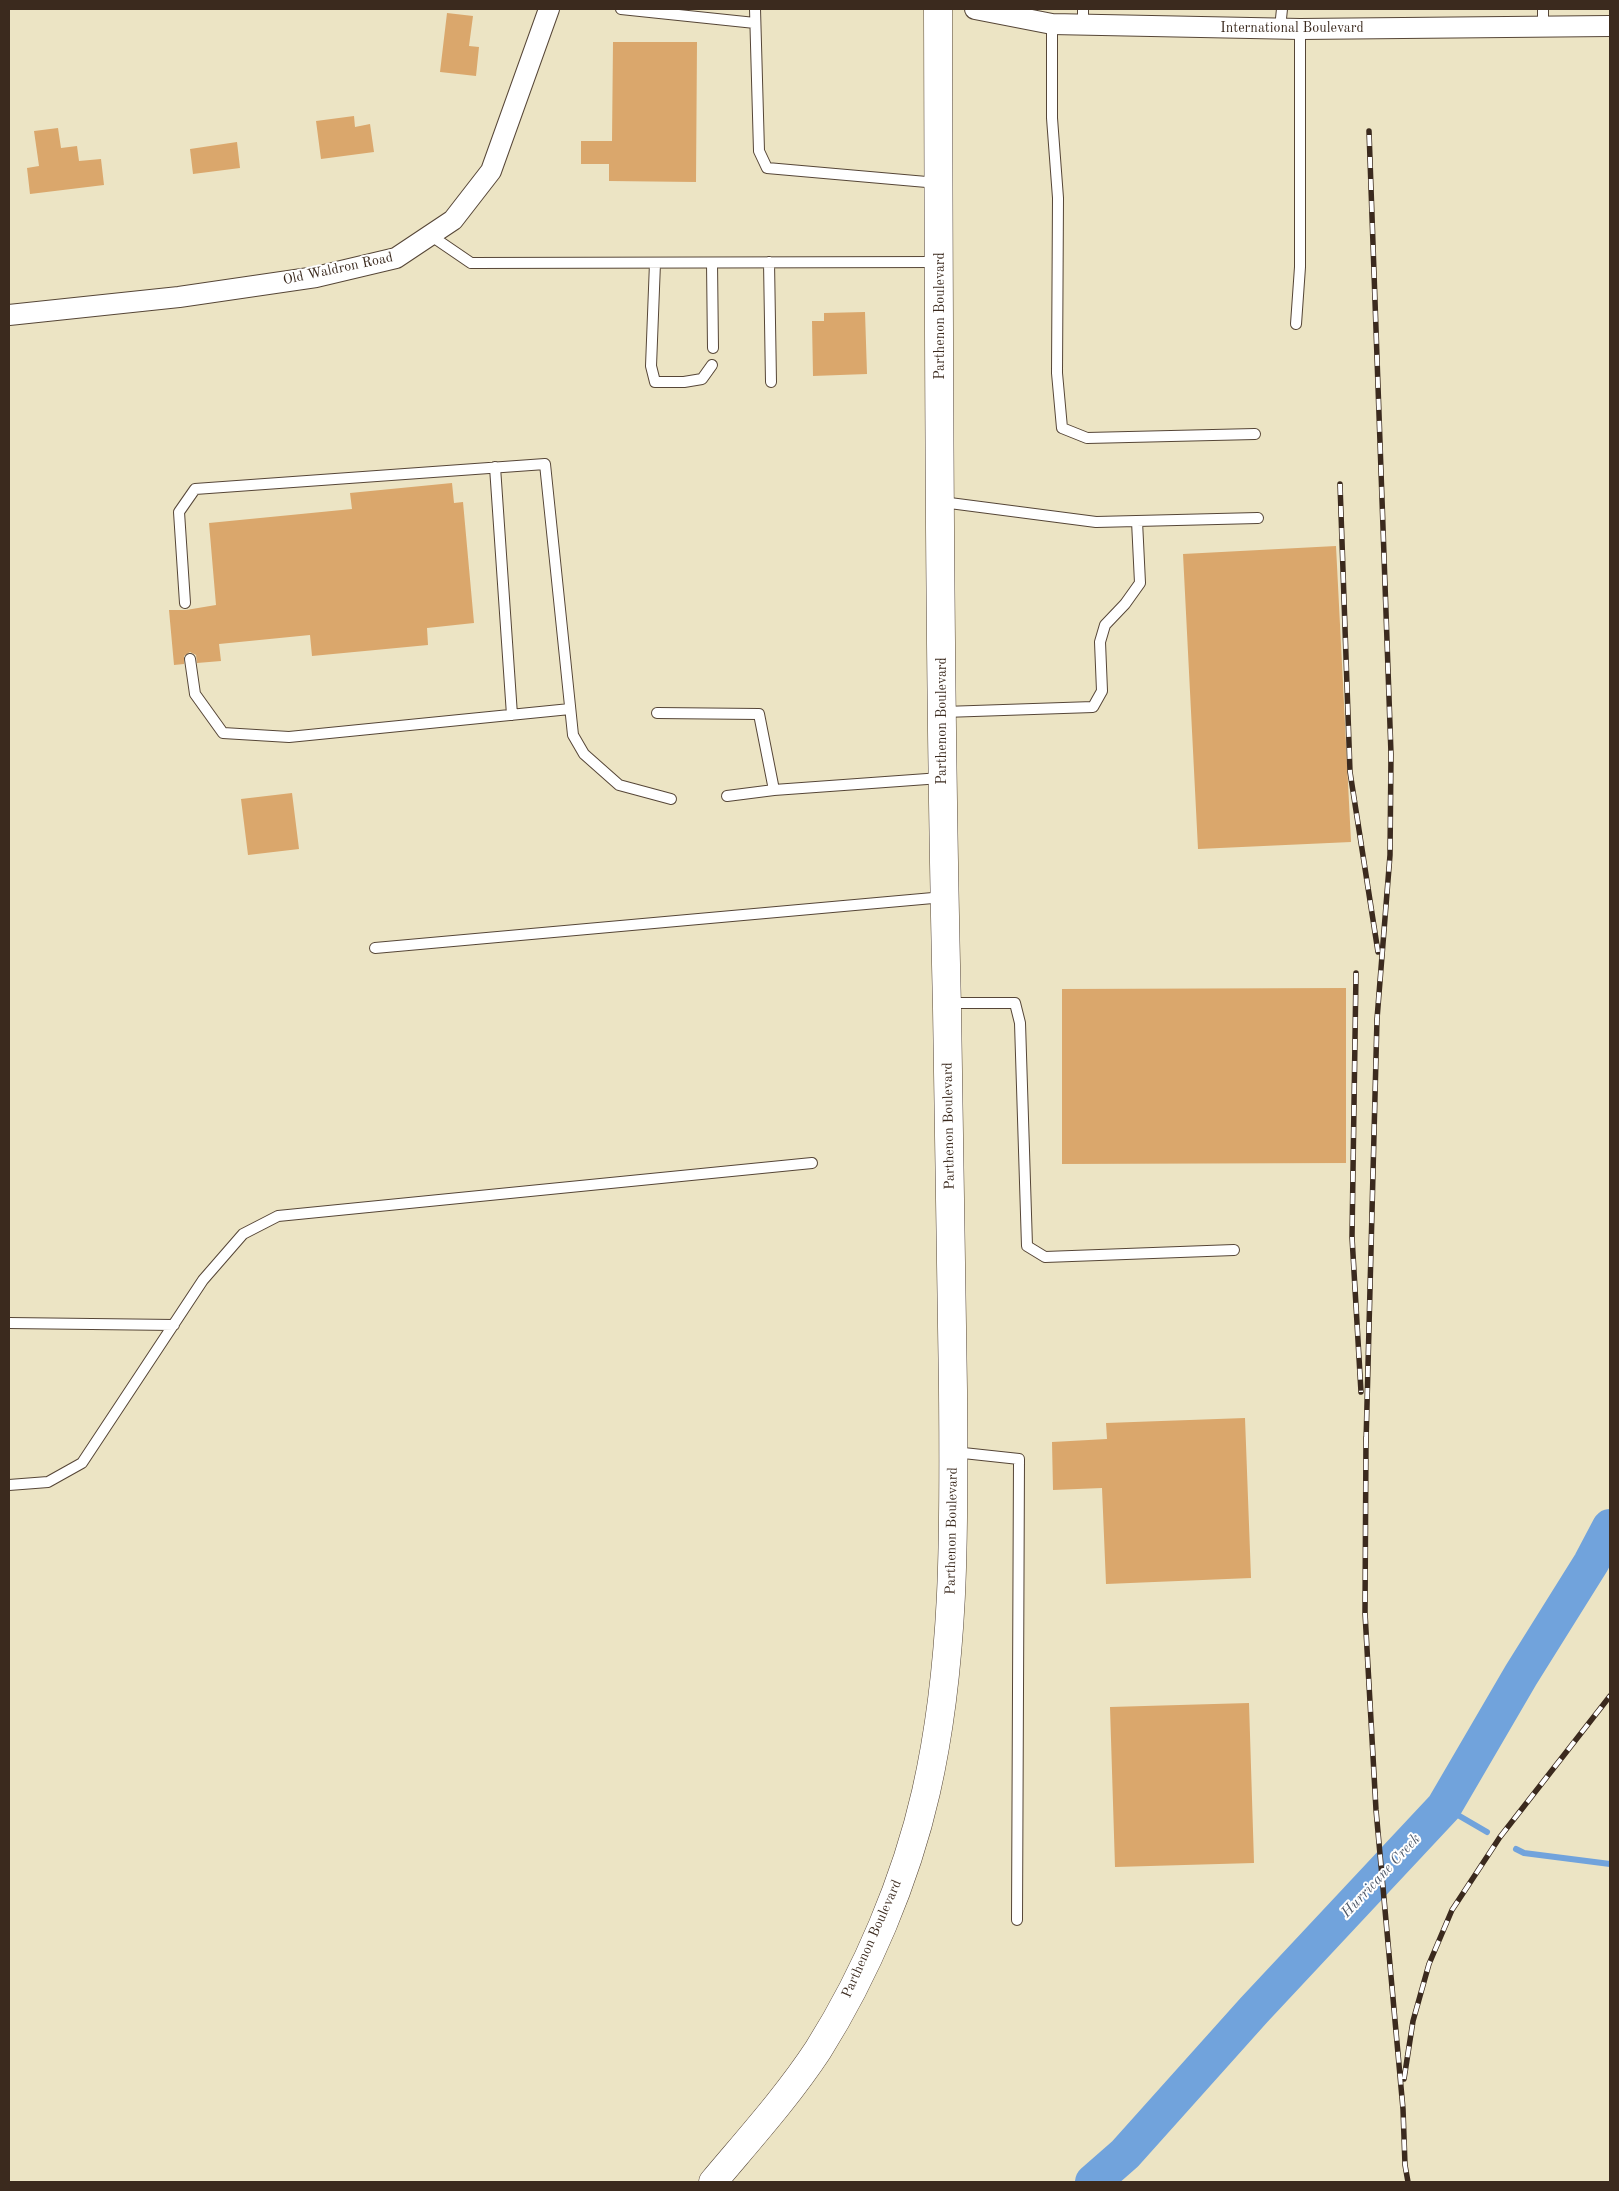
<!DOCTYPE html>
<style>
body{margin:0}
#map{position:relative;width:1619px;height:2191px;overflow:hidden;background:#ece4c4;font-family:"Old Standard TT",serif}
canvas{display:block}
.frame{position:absolute;inset:0;border:10px solid #3b2a1e;pointer-events:none}
</style>
<div id="map">
<canvas width="1619" height="2191"></canvas>
<div class="frame"></div>
</div>
<script>
const c = document.querySelector('canvas').getContext('2d');
c.lineJoin = 'round';
function stroke(path, color, width, dash) { c.strokeStyle = color; c.lineWidth = width; c.lineCap = dash ? 'butt' : 'round'; c.setLineDash(dash || []); c.stroke(path); }
function paint(path, color) { c.fillStyle = color; c.fill(path, 'evenodd'); }
function drawText(font, color, halo, rows, align = 'center') {
  c.font = font + ' "Old Standard TT",serif'; c.lineWidth = 4; c.setLineDash([]); c.textBaseline = 'middle'; c.strokeStyle = halo; c.fillStyle = color; for (const [text, x, y, turn = 0] of rows) {
    c.save(); c.translate(x, y); c.rotate((+turn || 0) * Math.PI / 180); c.textAlign = isNaN(turn) ? turn : align; if (halo) c.strokeText(text, 0, 0); c.fillText(text, 0, 0); c.restore();
  }
}
const stream = new Path2D(`
 M1444,1807l43,25
 M1516,1849l8,4 86,11`);
const river = new Path2D(`
 M1093,2182l32,-28 129,-144 190,-203 77,-132 70,-112 19,-36`);
const building = new Path2D(`
 M447,13l26,3 -4,30 10,1 -3,29 -36,-4z
 M613,42h84l-1,140 -87,-1v-17h-28v-23h31z
 M354,116l1,11 15,-3 4,28 -53,7 -5,-38z
 M58,128l3,20 16,-2 2,15 22,-2 3,26 -74,9 -3,-26 12,-2 -5,-35z
 M237,142l3,26 -47,6 -3,-25z
 M865,312l2,62 -54,2 -1,-55h12v-8z
 M452,483l2,20 9,-1 11,121 -47,5 1,17 -116,11 -2,-21 -91,9 2,17 -24,2 -1,-8 -6,-3 -6,4v8l-10,1 -5,-55h17l30,-5 -7,-82 143,-14 -2,-16z
 M1336,546l15,296 -153,7 -15,-295z
 M292,793l7,56 -51,6 -7,-56z
 M1346,988v175l-284,1v-175z
 M1245,1418l6,160 -145,6 -4,-96 -49,2 -1,-48 55,-3 -1,-16z
 M1249,1703l5,160 -139,4 -5,-160z`);
const service = new Path2D(`
 M621,9l134,14
 M755,9l4,142 8,17 171,15
 M1083,9v15
 M1543,9v18
 M1052,24v94l6,80 -1,175 5,55 25,10 168,-4
 M1280,28l2,-19
 M430,235l41,28 468,-1
 M769,262l2,120
 M655,263l-4,103 4,16h29l18,-3 10,-14
 M712,263l1,85
 M1296,324l4,-57v-238
 M495,467l17,248
 M942,502l154,20 162,-4
 M185,603l-6,-91 16,-23 350,-25 28,271 11,19 35,31 52,14
 M190,659l5,35 28,39 66,4 281,-28
 M944,712l149,-5 9,-16 -2,-49 5,-17 20,-21 15,-21 -3,-62
 M657,713l102,1 15,76 167,-12
 M727,796l47,-6
 M375,948l569,-51
 M947,1003h68l5,20 7,223 18,11 189,-7
 M9,1323l165,2
 M954,1452l65,7 -2,461
 M9,1485l39,-3 34,-19 121,-183 40,-46 35,-18 534,-53`);
const minor = new Path2D(`
 M975,9l77,15 248,5 310,-3
 M9,315l170,-18 137,-20 80,-19 57,-38 38,-49 58,-162`);
const secondary = new Path2D(`
 M713,2182c36,-43 74,-85 105,-132 48,-76 88,-170 108,-258 30,-132 28,-268 27,-402 -2,-127 -4,-255 -6,-382 -8,-333 -8,-666 -9,-999`);
const rail = new Path2D(`
 M1340,484l10,288 28,180
 M1356,973l-4,264 9,155
 M1366,1437l-1,176 11,197 27,299 2,56 3,17
 M1366,1443l11,-424 13,-164 1,-101 -22,-623
 M1404,2079l9,-58 16,-57 23,-54 48,-73 110,-141`);
const streetNames = [
 ["International Boulevard",1292,28],
 ["Old Waldron Road",338,269,-12],
 ["Parthenon Boulevard",940,316,-90],
 ["Parthenon Boulevard",942,721,-90],
 ["Parthenon Boulevard",949,1126,-91],
 ["Parthenon Boulevard",952,1531,-89],
 ["Parthenon Boulevard",872,1939,-66]
];
const waterNames = [
 ["Hurricane Creek",1381,1876,-47]
];
stroke(stream, '#71a3dc', 6);
stroke(river, '#71a3dc', 36);
paint(building, '#daa76c');
stroke(service, '#564637', 12);
stroke(minor, '#564637', 22);
stroke(secondary, '#564637', 29);
stroke(service, '#fff', 10);
stroke(minor, '#fff', 20);
stroke(secondary, '#fff', 28);
stroke(rail, '#3b2a1e', 5.5);
stroke(rail, '#fff', 4, [11]);
drawText('14px', '#3b2a1e', '#fff', streetNames);
drawText('italic 15px', '#515a6a', '#fff', waterNames);
</script>
